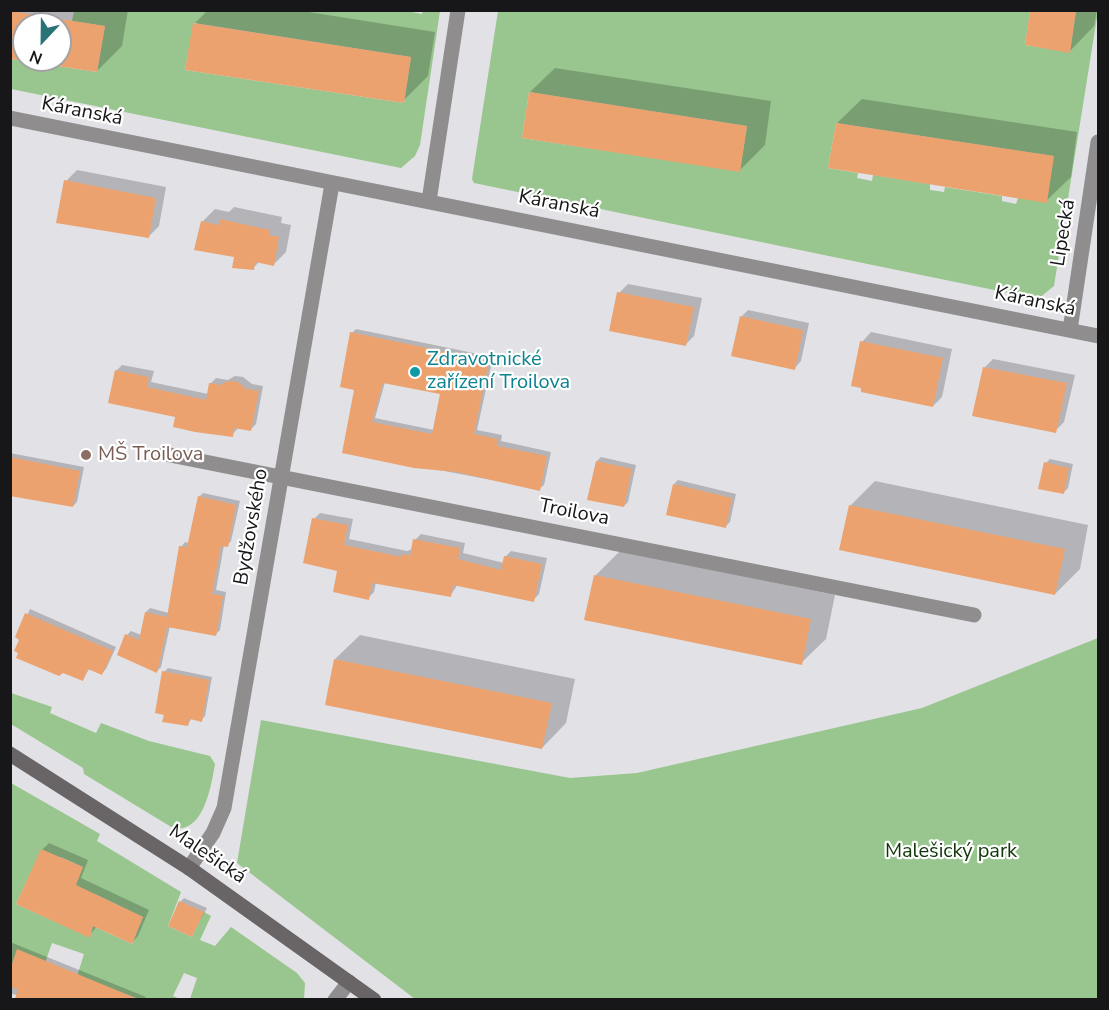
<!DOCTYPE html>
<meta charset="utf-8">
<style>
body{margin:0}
#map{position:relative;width:1109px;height:1010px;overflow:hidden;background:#e1e1e6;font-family:"Nunito Sans",sans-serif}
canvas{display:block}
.frame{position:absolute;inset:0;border:12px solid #171719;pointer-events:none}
.north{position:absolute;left:12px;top:12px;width:60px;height:60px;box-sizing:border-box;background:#fff;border:2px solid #a2a2a3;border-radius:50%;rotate:202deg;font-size:16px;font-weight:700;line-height:24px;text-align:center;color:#171719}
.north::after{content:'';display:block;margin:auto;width:21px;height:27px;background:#297377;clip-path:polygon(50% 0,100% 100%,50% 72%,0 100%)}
</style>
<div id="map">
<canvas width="1109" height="1010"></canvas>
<div class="frame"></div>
<div class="north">N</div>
</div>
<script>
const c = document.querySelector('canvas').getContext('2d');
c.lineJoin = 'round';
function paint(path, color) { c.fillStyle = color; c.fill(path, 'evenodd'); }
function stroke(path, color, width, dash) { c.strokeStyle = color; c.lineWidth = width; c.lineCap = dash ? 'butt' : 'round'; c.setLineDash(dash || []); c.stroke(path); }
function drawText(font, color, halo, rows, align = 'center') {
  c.font = font + ' "Nunito Sans",sans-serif'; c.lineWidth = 4.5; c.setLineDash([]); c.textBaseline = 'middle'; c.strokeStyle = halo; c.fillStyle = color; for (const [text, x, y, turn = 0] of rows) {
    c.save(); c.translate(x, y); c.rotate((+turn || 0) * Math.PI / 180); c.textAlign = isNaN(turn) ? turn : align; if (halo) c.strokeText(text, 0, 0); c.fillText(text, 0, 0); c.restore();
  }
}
const green = new Path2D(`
 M401,10l21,4 1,-3h17l-20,134 -5,11 -14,12 -390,-79 -1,-30 87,13 8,-46 -33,-5 2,-10zM194,23l217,34 -7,46 -219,-33z
 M498,11h532l-5,34 45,7 6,-41h22l-44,275 -16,13 -564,-116 -2,-4zM529,92l218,34 -7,45 -218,-33zM836,123l217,33 -35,42 -2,6 -14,-3v-5l-57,-9 -1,5 -14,-2v-6l-57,-9 -1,6 -15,-3 1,-5 -30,-5z
 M1098,638v361h-683l-178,-136 24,-143 309,58 67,-5 285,-65z
 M11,693l41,14 -2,6 46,20 5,-10 48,18 61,15 5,8c-4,22 -11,70 -42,64l-89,-54 -1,-6 -72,-44z
 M11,783l89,51 -3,7 84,51 -13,34 24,11 12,-25 7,4 -11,24 15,6 16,-19 66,46 8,10 -1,16h-114l7,-21 -13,-5 -11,23 7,3h-41l-32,-12 -5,12h-32l14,-45 -32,-11 -8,23 -33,4zM61,857l22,10 -27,55 -40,-18 12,-26 13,6 16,-17zM95,894l48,23 -11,27 -50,-23z`);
const shadow = new Path2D(`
 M10,10h118l-6,36 -25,25 -70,-11h33v-36h-36v35l-14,-2z
 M208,10h88l139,22 -7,44 -25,25 -208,-78z
 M1031,10h66l-3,16 -24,25z
 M555,68l216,33 -6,44 -25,25 -210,-78z
 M862,99l215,33 -6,45 -25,24 -209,-78z
 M77,170l89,17 -7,39 -11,11 -82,-56z
 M234,207l48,10 -1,6 10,2 -5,27 -13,13 -13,-4 -7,7 -17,-12 -34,-34 13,-13 14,3z
 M628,284l74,14 -8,38 -9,9 -66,-52z
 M748,310l61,13 -8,38 -7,8 -53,-52z
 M356,329l137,28 -16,73 25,5 -1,6 50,11 -7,33 -5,4 -195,-37 12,-63 -4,-56zM385,382l56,11 -7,37 -59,-12z
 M871,332l81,17 -10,48 -9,9 -71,-64z
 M993,359l82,16 -11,47 -9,9 -71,-63z
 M122,365l32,6 -3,11 57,12 2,-10 6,-6 12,2 7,-4 8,1 9,7 11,2 -7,38 -6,6 -12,-2 -6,7 -56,-19 -60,-45z
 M10,453l74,14 -7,35 -4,4 -63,-12z
 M601,457l35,8 -8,37 -4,4 -35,-7 8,-38z
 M1050,459l23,5 -5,24 -4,4 -18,-29z
 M678,480l58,14 -6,28 -4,4 -52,-42z
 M875,481l213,44 -8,44 -25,25 -205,-88z
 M203,493l37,8 -9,40 -4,5 -3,-1 -8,45 10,2 -6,38 -4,4 -46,-8 -9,41 -4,4 -30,-36 4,-4 10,4 5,-23 4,-4 19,5 12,-66 4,-5 4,1 10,-46z
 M320,513l33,6 -4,20 58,12 6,-2 2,-9 6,-6 44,9 -2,10 41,10 1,-6 6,-6 36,7 -8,36 -6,6 -75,-16 -8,12 -74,-14 -2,10 -6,6 -29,-29 -25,-50z
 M620,551l215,44 -9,44 -25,24 -206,-87z
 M30,609l86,38 -10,22 -4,4 -12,-5 -8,12 -65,-44z
 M360,635l215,44 -9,44 -24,25 -207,-89z
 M168,668l44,9 -7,39 -4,4 -9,-2 -5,7 -23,-53z
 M49,843l39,17 -7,18 68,32 -11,26 -7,7 -34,-17 -8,10 -47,-86z
 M184,898l23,10 -15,27 -12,-33z
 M10,942l136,55 -2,3h-113l-21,-7z`);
const building = new Path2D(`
 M1030,10h46l-6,43 -45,-8z
 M10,11l95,15 -8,46 -87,-13zM24,24h36v36h-36z
 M193,23l218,34 -7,46 -219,-33z
 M529,92l218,34 -7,46 -218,-34z
 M836,123l218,33 -7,47 -219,-35z
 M64,180l92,18 -7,40 -93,-15z
 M220,219l50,11 -1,5 10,2 -5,29 -19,-4 -1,8 -22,-2 2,-11 -40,-7 7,-29 18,4z
 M617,292l77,15 -8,39 -77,-15z
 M740,316l63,14 -8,40 -64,-14z
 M350,332l139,29 -15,73 24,5 -1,7 50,10 -7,35 -84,-19 -42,-4 -72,-15 12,-63 -14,-3zM383,383l57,11 -8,40 -60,-12z
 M860,341l83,17 -10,49 -72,-15v-4l-10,-2z
 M983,367l84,16 -11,50 -84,-17z
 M115,370l34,7 -2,10 59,13 3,-17 12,2 7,-4 10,1 8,7 13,2 -8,40 -17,-3 -1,9 -38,-5 -22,-5 2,-10 -67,-14z
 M10,457l70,14 -7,36 -63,-11z
 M596,461l36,8 -8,38 -37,-7z
 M1044,462l25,6 -5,26 -26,-5z
 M673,484l59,14 -6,30 -60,-13z
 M198,496l38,9 -8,42 -7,-1 -9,48 11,2 -7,40 -49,-9 -10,46 -40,-18 8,-21 14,6 6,-28 22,5 12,-71 8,1z
 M849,505l216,44 -10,46 -216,-45z
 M312,518l36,7 -4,20 58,12v-3l8,2 3,-17 47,9 -2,11 43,11 3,-14 38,8 -8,38 -81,-17 -2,12 -79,-14 -3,17 -36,-8 4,-21 -34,-8z
 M594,575l217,44 -9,46 -218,-45z
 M25,613l88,38 -11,24 -14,-6 -5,12 -20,-8 -4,3 -43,-18 2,-5 -4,-2 5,-11 -4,-3z
 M334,659l218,44 -10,46 -217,-44z
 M162,671l47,9 -7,42 -12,-3 -2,7 -26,-4 2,-7 -9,-2z
 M41,849l42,18 -7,18 67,32 -11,27 -39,-18 -3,12 -74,-34z
 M179,901l25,11 -12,25 -24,-11z
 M17,949l116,48v2h-118l3,-10 -8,-2v-17z`);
const street = new Path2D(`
 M10,118l1088,218
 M429,201l29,-191
 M1070,330l28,-188
 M165,454l809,161
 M189,868l24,-35 11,-25 108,-624
 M335,1000l14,-18`);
const secondary = new Path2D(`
 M10,754l179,114 185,132`);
const markers = [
 [415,372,6,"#0f9aa8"],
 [86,455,6,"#8d6e63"]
];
const streetNames = [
 ["Káranská",82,112,11],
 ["Káranská",559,205,11],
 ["Lipecká",1064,233,-81],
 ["Káranská",1035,302,12],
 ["Troilova",574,513,11],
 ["Bydžovského",252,527,-80],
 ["Malešická",207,855,34]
];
const cultureNames = [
 ["Zdravotnické",427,360],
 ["zařízení Troilova",427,383]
];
const educationNames = [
 ["MŠ Troilova",98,455]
];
const parkNames = [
 ["Malešický park",951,852]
];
paint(green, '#98c68e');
paint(shadow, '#0003');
paint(building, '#eba26f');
stroke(street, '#908d8e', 15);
stroke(secondary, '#696566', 15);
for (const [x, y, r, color] of markers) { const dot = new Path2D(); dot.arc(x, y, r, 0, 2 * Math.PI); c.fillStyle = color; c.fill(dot); stroke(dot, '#fff', 2); }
drawText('20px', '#171719', '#fff', streetNames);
drawText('20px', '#0d838f', '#fff', cultureNames, 'left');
drawText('20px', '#785e54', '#fff', educationNames, 'left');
drawText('20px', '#103507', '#fff', parkNames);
</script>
